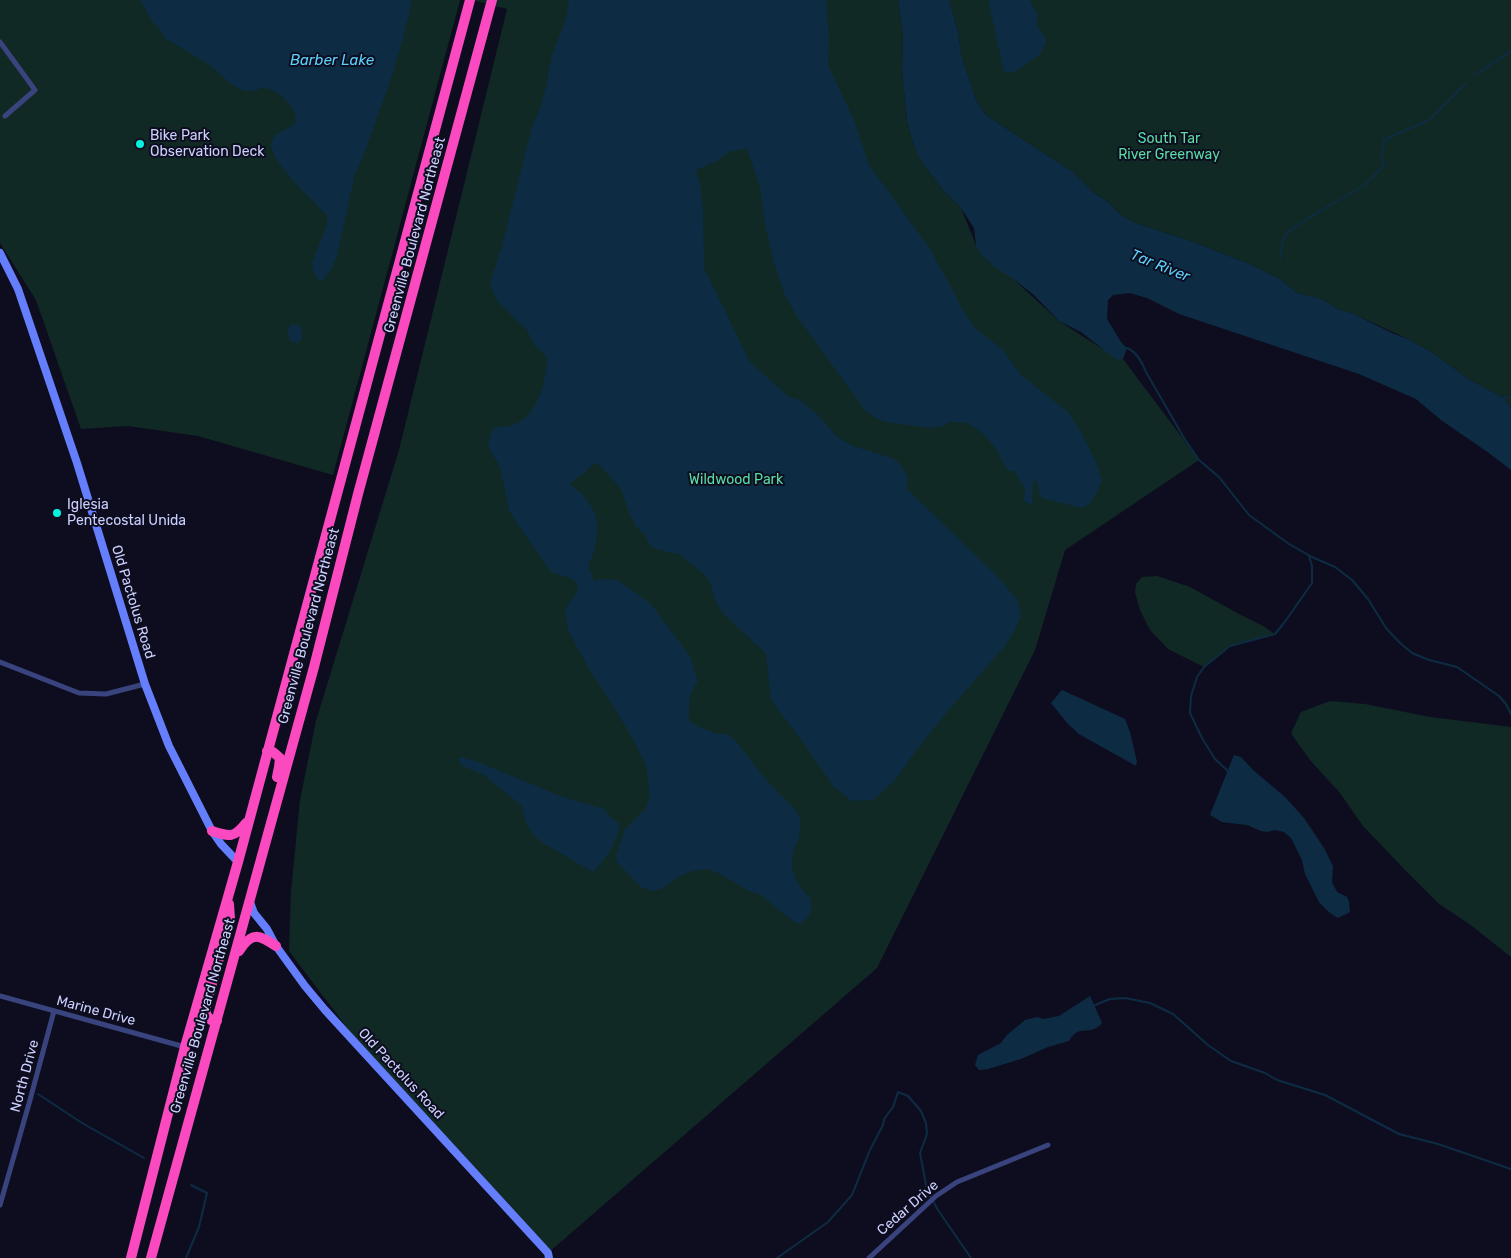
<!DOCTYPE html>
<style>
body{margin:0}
canvas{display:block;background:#0d0d1f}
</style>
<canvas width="1511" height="1258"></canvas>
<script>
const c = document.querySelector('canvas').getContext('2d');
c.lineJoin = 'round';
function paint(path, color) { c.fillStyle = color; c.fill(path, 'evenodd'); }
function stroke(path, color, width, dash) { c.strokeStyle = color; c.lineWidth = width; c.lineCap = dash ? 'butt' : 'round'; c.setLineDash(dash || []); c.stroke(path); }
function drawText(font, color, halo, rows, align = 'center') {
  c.font = font + ' Rubik,sans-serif'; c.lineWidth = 4; c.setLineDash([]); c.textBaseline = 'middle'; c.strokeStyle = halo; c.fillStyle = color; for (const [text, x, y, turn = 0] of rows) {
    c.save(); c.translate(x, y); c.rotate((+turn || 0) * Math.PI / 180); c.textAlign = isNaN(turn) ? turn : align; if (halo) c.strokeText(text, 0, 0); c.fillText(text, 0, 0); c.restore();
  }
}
const green = new Path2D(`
 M0,0h460l-127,475 -135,-39 -70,-10 -47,3 -45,-129 -36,-57z
 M473,0h425l5,35 -1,35 5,52 7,23 12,22 17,23 18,18 15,37 83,76 42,27 22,11 76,101 -134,90 -30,100 -158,318 -329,285 -169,-183 -90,-119 2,-59 9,-92 16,-79 83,-271 108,-441z
 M949,0h562v408l-7,-10 -34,-18 -39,-28 -23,-13 -56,-26 -15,-4 -15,-10 -25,-6 -17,-14 -28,-14 -61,-24 -53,-17 -17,-9 -13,-13 -15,-10 -19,-19 -87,-57 -11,-16 -15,-46 -3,-22z
 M1157,576l33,11 49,27 24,12 12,8 -45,12 -26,21 -36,-18 -18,-19 -10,-20 -5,-18 1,-8 6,-7z
 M1330,701l35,3 65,13 81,10v230l-39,-31 -34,-23 -33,-33 -42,-44 -23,-33 -30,-33 -18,-25v-4l9,-19z`);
const water = new Path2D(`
 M140,0h271c0,11 -4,20 -6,30 -11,44 -28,87 -43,130l-7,13 -18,83 -5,12 -10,13 -4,-2 -4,-7 -2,-9 15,-38v-9c-13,-16 -56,-52 -56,-72 1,-3 2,-5 3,-8l19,-11 3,-5 -1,-6 -3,-6 -12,-14 -10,-5 -10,-1 -5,3h-11l-13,-7 -20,-18 -46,-28 -5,-9 -8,-8z
 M569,0h257l3,38 -1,27 26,55 15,45 61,84 16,29 8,14 8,17 13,19 27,21 19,26 47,37 14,22 14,28 6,18 -3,8 -7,13 -9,7 -38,-9 -5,-3 -3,-13 -3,-4 -1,2 -1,24 -8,-4 1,-13 -5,-6 -5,-11h-6l-4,-4 -7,-15 -10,-13 -9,-9 -15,-8h-14l-7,4 -15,2 -41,-6 -10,-3 -12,-9 -67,-92 -13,-22 -11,-33 -9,-39 -5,-37 -13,-39 -18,4 -12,9 -19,8 -2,4 4,9 3,29 1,57 46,94 39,35 11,3 18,15 19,22 16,9 39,12 8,6 8,13 -1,12 92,89 18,22 4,16 -6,14 -11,17 -57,65 -32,40 -19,27 -23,21 -21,1 -18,-14 -32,-46 -31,-41 -5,-46 -43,-41 -9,-15 -3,-14 -5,-8 -27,-22 -20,-4 -9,-4 -5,-11 -10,-10 -6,-12 -8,-24 -20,-23 -8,-3c-7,12 -16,12 -23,21 10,7 24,22 26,34 3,14 0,35 -8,47l6,16 9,-2 14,1 33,23 40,53 8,26c-10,9 -9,25 -9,38l8,6 20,8h10l8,6 32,41 31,32 3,9 -2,15 -6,16 -1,14 3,11 6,10 9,10 2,12 -5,8 -7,6 -6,-2 -33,-27 -14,-5 -23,-14 -15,-7 -16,2 -15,6 -14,11 -11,3 -12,-4 -24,-25 -1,-7 9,-26 20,-19 5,-15 -4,-30 -13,-26 -21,-35 -24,-37 -20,-37 -3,-21 12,-17 1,-7 -5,-6 -22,-7 -37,-53 -5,-9 -9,-43 -12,-21 2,-11 4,-8c5,0 11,0 16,-1 28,-8 36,-43 37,-69l-13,-12 -7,-15 -28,-27 -6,-10 -3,-10 12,-37 30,-119 8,-18 6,-23 6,-31 14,-36z
 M898,0h51l9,32 3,22 15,46 11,16 87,57 19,19 15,10 13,13 17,9 53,17 61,24 28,14 17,14 25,6 15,10 15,4 40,20 16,6 23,13 39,28 34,18 7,10v62l-22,-17 -48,-33 -25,-21 -57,-25 -180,-60 -32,-16 -17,-5 -17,2 -5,5 -1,19 14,23 6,6 -4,11 -6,1 -36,-28 -22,-11 -25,-26 -22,-17 -16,-10 -14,-13 -6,-10 -2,-17 -13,-20 -18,-18 -24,-32 -5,-13 -7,-23 -5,-52 1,-35z
 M988,0h42l7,14v12l6,7 3,9 -6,12 -23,17 -10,2 -3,-2z
 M292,324l6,1 4,4v10l-4,4 -6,-1 -3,-3 -1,-11z
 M1062,690l63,29 5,13 7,30 -1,4 -57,-32 -11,-10 -17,-21z
 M1234,755l7,2 12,13 32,27 19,21 20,30 9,18 -1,16 5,10 10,5 2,5 1,10 -12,6 -8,-5 -11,-11 -14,-28 -3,-14 -11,-22 -7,-6 -9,-2 -8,2 -6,-1 -14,-6 -25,-3 -12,-7z
 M461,757l20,6 79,33 44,13 7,9 8,5c0,19 -14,36 -26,49l-52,-30 -9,-9 -6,-11 -4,-16 -38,-31 -22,-9 -4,-6z
 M1090,996l12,27c-13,15 -22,-1 -33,18l-21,6 -27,12 -33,10 -9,1 -4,-5 3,-10 23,-12 6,-8 18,-15 12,-3 6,2 16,-3z`);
const stream = new Path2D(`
 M1475,75l36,-24
 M1280,259l3,-20 5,-7 27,-18 48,-28 21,-20 -2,-11 2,-15 45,-20 37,-37
 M1127,348c10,4 15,14 19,24l38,66 15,22 20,17 30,38 40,29 23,13 23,10 17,13 16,19 18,29 13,14 13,11 17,7 28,7 42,29 7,8 5,10
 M1504,399l7,-3
 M1228,771l-13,-12 -13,-21 -12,-25 1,-17 6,-19 7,-10 26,-21 45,-12 9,-11 28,-40v-17l-3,-10
 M1093,1006l17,-7 15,-1 25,5 23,11 35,31 23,16 34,12 12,7 48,15 74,39 39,10 73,25
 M38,1094l44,29 62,35
 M186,1258l13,-31 8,-34 -16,-8
 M777,1258l51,-36 24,-27 18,-45 13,-25 1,-6 9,-12 5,-15 10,4 13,15 5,12 1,11 -7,19 7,37 11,20 33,48`);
const street = new Path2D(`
 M0,42l35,48 -30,26
 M0,662l79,31 27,1 39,-10
 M0,996l185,51
 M0,1205l30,-105 24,-89
 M869,1258l67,-62 21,-14 91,-37`);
const secondary = new Path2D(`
 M0,253l18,36 59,174 68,221 24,62 43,85 9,13 17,18
 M250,902l4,11 13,16 9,17 13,18 16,22 20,24 223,243 1,5`);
const highway = new Path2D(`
 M267,751l6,1 7,6 -1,9 -2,10
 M212,831c18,6 22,7 34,-8
 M239,951c13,-20 20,-16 37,-5
 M217,1021l-6,-1 -5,-5v-10l24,-86 -1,-15
 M131,1258l54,-211 53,-185 232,-862
 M151,1258l163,-591 44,-173 134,-494`);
const markers = [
 [140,144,5,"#05f2dd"],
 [57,513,5,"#05f2dd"]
];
const poiNames = [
 ["Bike Park",150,136],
 ["Observation Deck",150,152],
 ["Iglesia",67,505],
 ["Pentecostal Unida",67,521]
];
const parkNames = [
 ["South Tar",1169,139],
 ["River Greenway",1169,155],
 ["Wildwood Park",736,480]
];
const streetNames = [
 ["Greenville Boulevard Northeast",415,235,-75],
 ["Old Pactolus Road",133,602,73],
 ["Greenville Boulevard Northeast",309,626,-75],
 ["Marine Drive",96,1011,15],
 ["Greenville Boulevard Northeast",203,1016,-74],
 ["Old Pactolus Road",401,1074,47],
 ["North Drive",25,1076,-75],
 ["Cedar Drive",908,1208,-41]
];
const waterNames = [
 ["Barber Lake",332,61],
 ["Tar River",1160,266,22]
];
paint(green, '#102924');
paint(water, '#0d2c43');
stroke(stream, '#0d2c43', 2);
stroke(street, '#39437e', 5);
stroke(secondary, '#657efc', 8);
stroke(highway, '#fb4ac0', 10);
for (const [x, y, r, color] of markers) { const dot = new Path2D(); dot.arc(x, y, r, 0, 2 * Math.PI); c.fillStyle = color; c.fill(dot); stroke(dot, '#0d0d1f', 2); }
drawText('14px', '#ccd0fe', '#0d0d1f', poiNames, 'left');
drawText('14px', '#5adca3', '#0d0d1f', parkNames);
drawText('14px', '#ccd0fe', '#0d0d1f', streetNames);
drawText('italic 15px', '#5cd0fc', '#0d0d1f', waterNames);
</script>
